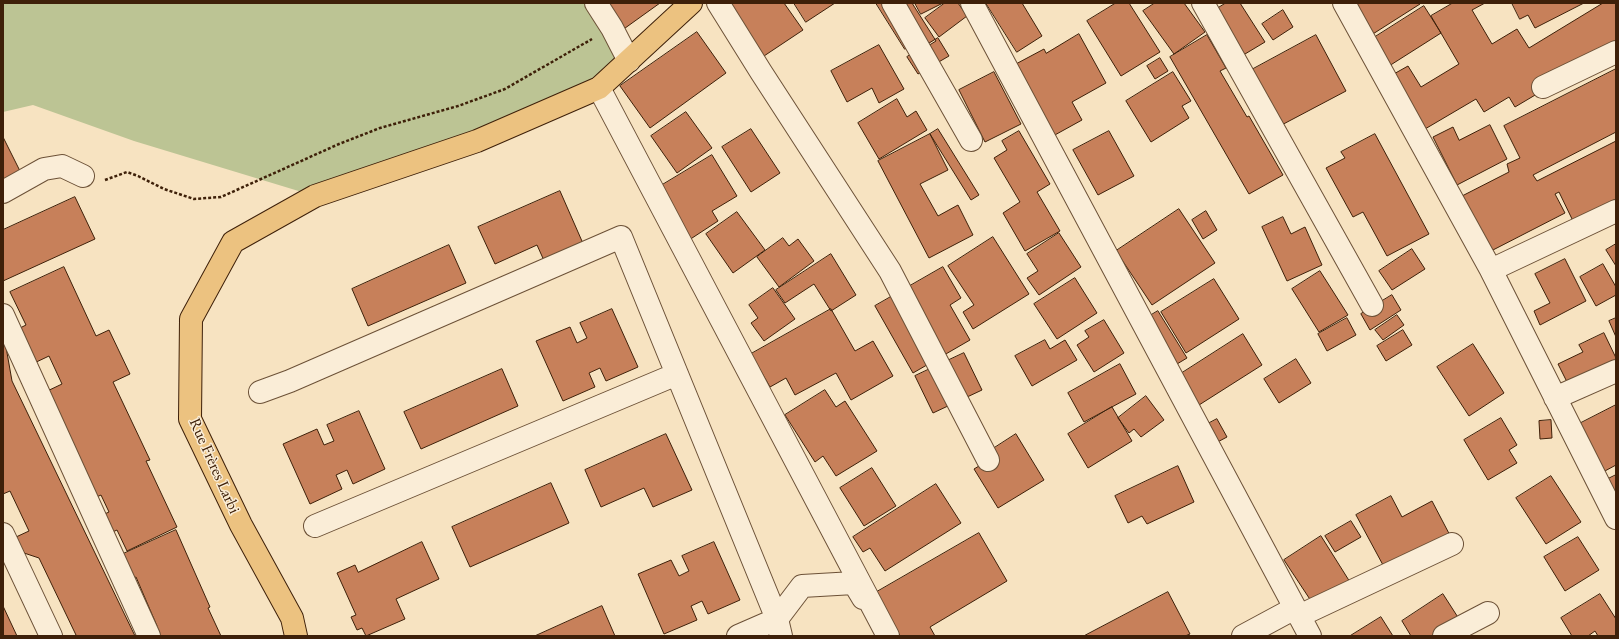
<!DOCTYPE html>
<meta charset="utf-8">
<style>
body{margin:0}
#map{position:relative;width:1619px;height:639px;overflow:hidden;background:#f7e3c1;font-family:"EB Garamond",serif}
canvas{display:block}
.frame{position:absolute;inset:0;border:4px solid #3e2009;pointer-events:none}
</style>
<div id="map">
<canvas width="1619" height="639"></canvas>
<div class="frame"></div>
</div>
<script>
const c = document.querySelector('canvas').getContext('2d');
c.lineJoin = 'round';
function paint(path, color) { c.fillStyle = color; c.fill(path, 'evenodd'); }
function stroke(path, color, width, dash) { c.strokeStyle = color; c.lineWidth = width; c.lineCap = dash ? 'butt' : 'round'; c.setLineDash(dash || []); c.stroke(path); }
function drawText(font, color, halo, rows, align = 'center') {
  c.font = font + ' "EB Garamond",serif'; c.lineWidth = 3; c.setLineDash([]); c.textBaseline = 'middle'; c.strokeStyle = halo; c.fillStyle = color; for (const [text, x, y, turn = 0] of rows) {
    c.save(); c.translate(x, y); c.rotate((+turn || 0) * Math.PI / 180); c.textAlign = isNaN(turn) ? turn : align; if (halo) c.strokeText(text, 0, 0); c.fillText(text, 0, 0); c.restore();
  }
}
const green = new Path2D(`
 M3,3h590l36,58 -30,27 -284,108 -181,-55 -101,-36 -30,7z`);
const building = new Path2D(`
 M601,3h59l-39,28z
 M715,3h69l19,27 -54,36z
 M794,3h41l-29,19z
 M876,3h36l24,38 -13,8 -5,-8 -13,8z
 M915,3h28l-22,11z
 M945,3h13l9,13 -28,21 -14,-19z
 M986,3h36l20,33 -25,16z
 M1116,3h13l31,49 -39,24 -34,-55z
 M1155,3h29l21,29 -31,22 -31,-43z
 M1226,3h14l25,39 -30,18 -28,-45z
 M1342,3h77l1,1 -55,35z
 M1453,3h32l-13,7 20,34 25,-15 12,19 74,-45h13v44l-101,60 -6,-10 -25,15 -8,-13 -51,30 -33,-54 16,-9 13,21 38,-23 -28,-48z
 M1512,3h72l-49,25 -7,-13 -8,4z
 M1424,6l17,27 -52,33 -17,-27z
 M1283,10l10,17 -20,13 -11,-16z
 M697,32l29,41 -76,55 -30,-42z
 M1079,34l27,49 -34,19 10,18 -29,16 -39,-71 30,-16 2,4z
 M1207,35l19,33 -6,3 27,46 2,-1 34,59 -34,19 -79,-137z
 M1316,35l30,56 -72,38 -30,-55z
 M938,38l11,18 -31,18 -11,-17z
 M879,45l25,44 -25,14 -7,-15 -25,14 -16,-31z
 M1160,58l8,13 -13,8 -8,-13z
 M1616,69v63l-83,43 4,6 79,-40v58l-43,22 -14,-29 -4,2 10,19 -74,38 -29,-55 47,-24 -2,-8 13,-6 -16,-32z
 M994,72l27,52 -36,18 -26,-52z
 M1173,72l18,29 -9,5 7,12 -38,24 -25,-41z
 M897,99l10,18 9,-6 11,19 -48,29 -21,-36z
 M686,112l26,36 -35,25 -26,-37z
 M1490,125l17,34 -50,26 -24,-48 20,-10 6,13z
 M751,129l29,44 -29,19 -29,-45z
 M938,129l41,66 -8,5 -41,-66z
 M1019,131l31,53 -13,8 23,39 -35,20 -22,-38 17,-11 -26,-44 13,-8 -5,-9z
 M1109,131l25,45 -36,19 -25,-45z
 M930,134l18,36 -28,14 18,32 20,-11 15,30 -44,23 -51,-97z
 M1375,134l54,100 -42,22 -24,-44 -10,5 -27,-49 19,-10 -4,-6z
 M3,137l19,38 -19,16z
 M712,155l25,41 -25,15 6,10 -32,21 -32,-52z
 M560,191l25,57 -39,17 -9,-20 -42,19 -17,-37z
 M75,197l20,42 -92,42v-51z
 M1179,209l36,54 -63,42 -36,-54z
 M1206,211l11,19 -14,9 -11,-19z
 M737,212l28,38 -32,23 -27,-39z
 M1283,217l8,17 14,-7 17,38 -35,16 -25,-54z
 M1059,233l22,34 -42,28 -12,-17 11,-7 -11,-17z
 M993,237l36,57 -56,35 -10,-17 11,-7 -26,-39z
 M783,238l6,8 9,-7 16,22 -35,26 -22,-30z
 M1616,244v22l-10,-16z
 M449,245l17,38 -98,43 -16,-37z
 M1412,249l13,20 -33,21 -13,-19z
 M831,254l25,41 -25,16 -17,-27 -29,19 -9,-13z
 M1565,259l21,42 -46,24 -6,-14 16,-8 -15,-29z
 M1603,264l13,23v8l-20,11 -16,-29z
 M64,267l32,69 13,-6 21,44 -17,8 37,78 -4,1 31,66 -50,24 -10,-21 -13,6 -8,-18 13,-6 -8,-17 -11,5 -49,-106 21,-10 -13,-28 -19,9 -16,-34 12,-6 -16,-33z
 M943,267l18,31 -11,7 20,35 -57,33 -38,-67z
 M1320,271l28,44 -29,17 -27,-43z
 M1075,278l22,35 -40,26 -23,-35z
 M1214,279l25,40 -53,34 -25,-41z
 M773,288l22,31 -31,22 -13,-18 7,-5 -9,-13z
 M1392,295l9,15 -31,20 -9,-16z
 M612,309l26,58 -32,14 -6,-13 -11,5 6,14 -32,14 -27,-60 34,-14 7,16 10,-5 -7,-15z
 M831,309l24,42 18,-10 20,35 -42,24 -15,-27 -41,22 -9,-17 -16,9 -19,-33z
 M1158,311l29,47 -20,12 -29,-47z
 M1397,315l7,10 -21,15 -8,-10z
 M1347,318l9,17 -29,16 -9,-17z
 M1616,318v19l-7,-16z
 M1104,320l20,33 -30,19 -17,-27 12,-8 -4,-6z
 M3,330l9,51 123,255h-61l2,-1 -37,-77 -15,-5 -8,-16 13,-6 -19,-40 -7,3z
 M1403,330l9,15 -26,16 -9,-15z
 M1604,333l12,25v15l-43,21 -15,-30 25,-12 -4,-7z
 M1243,334l19,31 -74,47 -20,-30z
 M1045,340l5,9 15,-9 12,20 -45,26 -17,-30z
 M1473,344l31,49 -35,23 -32,-49z
 M964,353l18,37 -49,23 -18,-37z
 M1296,359l15,24 -32,20 -15,-24z
 M1120,364l16,30 -52,28 -16,-29z
 M502,369l16,37 -97,43 -17,-37z
 M825,390l11,17 9,-6 32,50 -41,25 -13,-20 -8,6 -30,-47z
 M1146,396l18,24 -23,17 -7,-8 -5,4 -11,-15z
 M1616,405v60l-13,7 -24,-48z
 M1112,407l20,34 -44,27 -20,-34z
 M359,411l26,58 -32,15 -6,-14 -11,5 6,14 -32,15 -27,-60 34,-15 7,16 10,-4 -7,-16z
 M1501,418l16,27 -8,5 8,13 -29,17 -24,-40z
 M1217,419l10,18 -17,9 -10,-18z
 M1551,420l1,18 -12,1 -1,-18z
 M666,434l26,56 -39,17 -9,-19 -43,19 -16,-37z
 M1016,434l28,46 -46,28 -24,-39 15,-9 -4,-6z
 M1178,466l16,36 -47,22 -5,-8 -14,7 -13,-27z
 M872,468l24,38 -32,20 -24,-38z
 M1616,475v30l-12,-24z
 M1551,476l30,46 -35,22 -30,-46z
 M551,483l18,40 -99,44 -18,-40z
 M936,484l25,39 -76,48 -15,-23 -7,4 -10,-15z
 M1391,496l11,21 30,-16 22,42 -64,35 -34,-63z
 M1351,521l10,16 -26,15 -10,-16z
 M176,530l34,77 -2,1 13,28h-70l-3,-6 9,-4 -21,-49 -13,6 -11,-24z
 M979,533l28,48 -77,46 5,9h-35l-25,-43z
 M1321,536l34,54 -36,23 -35,-53z
 M1578,537l21,33 -34,21 -21,-34z
 M422,542l17,37 -43,20 9,20 -39,17 -4,-8 -5,2 -6,-13 5,-2 -19,-42 18,-8 3,7z
 M714,542l26,58 -32,14 -6,-13 -11,5 6,14 -33,14 -26,-60 33,-14 8,16 10,-5 -7,-15z
 M1168,592l22,42 -5,2h-101z
 M1443,594l27,42h-59l-9,-15z
 M1600,594l16,25v17h-18l-3,-5 -7,5h-16l-11,-18z
 M3,606l14,30h-14z
 M602,606l13,30h-80z
 M1381,617l12,19h-43z`);
const path = new Path2D(`
 M105,180l22,-8 11,4 26,13 30,10 27,-2 118,-53 41,-16 78,-22 47,-17 87,-50`);
const minor = new Path2D(`
 M596,3l16,25 17,33
 M718,3l43,69 129,199 98,189
 M893,3l78,137
 M972,3l338,633
 M1203,3l169,302
 M1344,3l147,267 125,248
 M1543,87l73,-35
 M599,88l289,548
 M3,192l41,-23 18,-3 21,10
 M1491,270l125,-59
 M3,315l146,321
 M260,392l30,-11 331,-144 156,382 4,17
 M1555,398l61,-27
 M315,526l362,-152
 M3,534l48,102
 M1299,616l153,-72
 M738,636l39,-17 25,-33 52,-3 9,15
 M1243,636l52,-28
 M1444,636l44,-23`);
const major = new Path2D(`
 M296,636l-4,-18 -51,-93 -51,-106 1,-100 42,-77 82,-46 162,-55 122,-53 92,-85`);
const streetNames = [
 ["Rue Frères Larbi",214,466,66]
];
paint(green, '#bcc494');
paint(building, '#c7805a');
stroke(building, '#3e2009', 1);
stroke(minor, '#6c5137', 24);
stroke(major, '#3e2009', 24);
stroke(path, '#3e2009', 2.5, [3, 2]);
stroke(minor, '#faedd7', 22);
stroke(major, '#ecc280', 22);
drawText('16px', '#3e2009', '#faedd7', streetNames);
</script>
